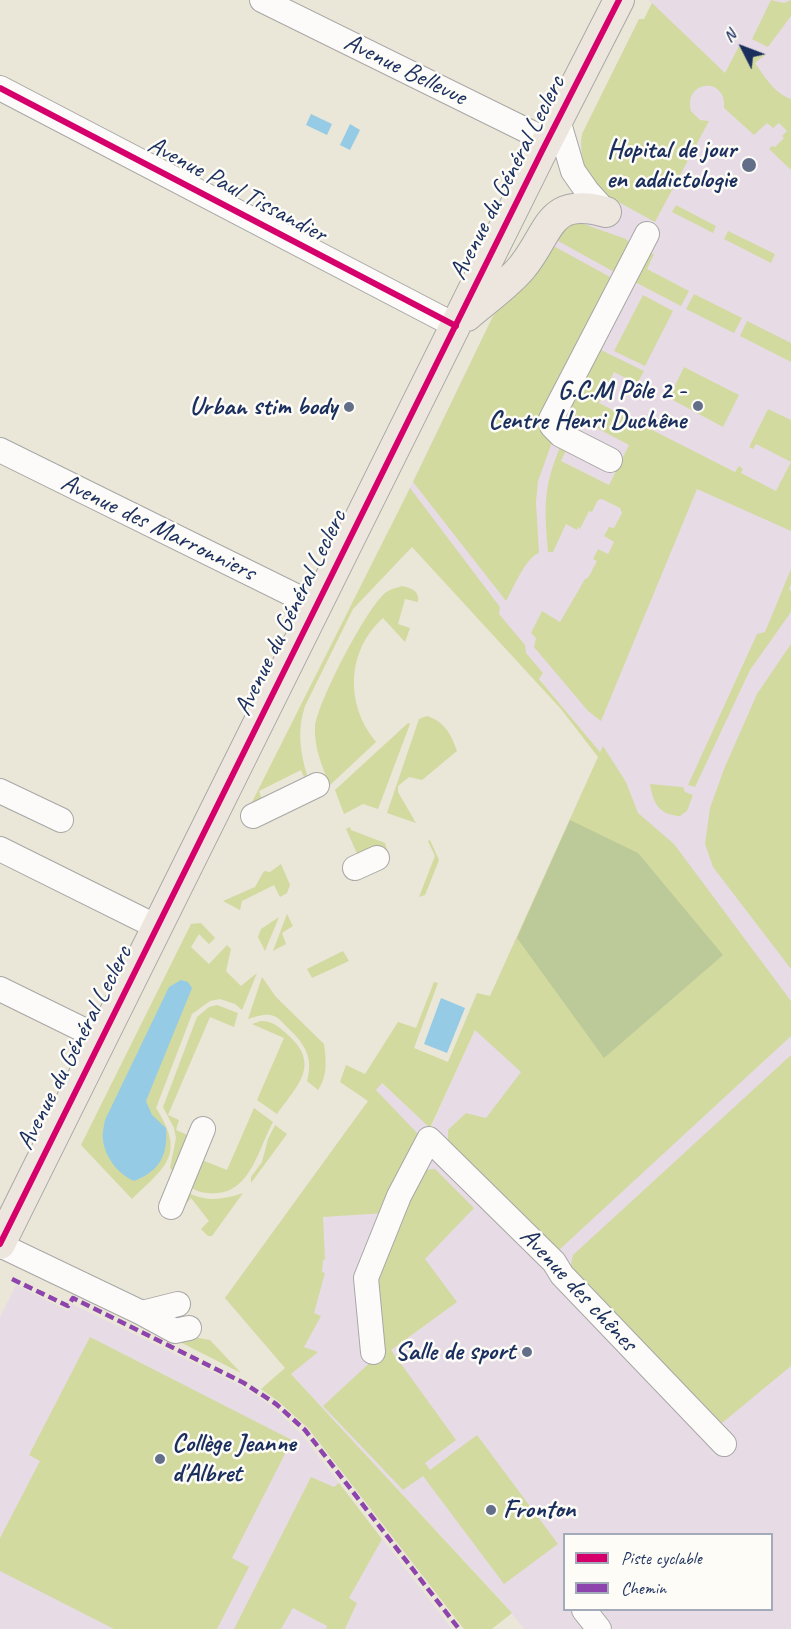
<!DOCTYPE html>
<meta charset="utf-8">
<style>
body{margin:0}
#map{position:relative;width:791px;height:1629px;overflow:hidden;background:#eae6d8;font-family:Caveat,sans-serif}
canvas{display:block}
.legend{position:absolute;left:563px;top:1533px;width:210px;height:78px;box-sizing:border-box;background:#fdfcf7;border:2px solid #a3aaba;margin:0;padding:8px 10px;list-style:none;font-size:18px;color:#1b2f5e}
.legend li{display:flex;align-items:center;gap:12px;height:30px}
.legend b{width:30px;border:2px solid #a3aaba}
.north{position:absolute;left:713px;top:18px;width:60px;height:60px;-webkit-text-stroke:4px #fdfcf7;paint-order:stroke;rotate:312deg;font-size:16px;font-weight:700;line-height:24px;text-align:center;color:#1b2f5e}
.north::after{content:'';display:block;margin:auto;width:21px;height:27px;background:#1b2f5e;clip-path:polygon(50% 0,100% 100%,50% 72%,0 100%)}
</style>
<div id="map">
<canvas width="791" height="1629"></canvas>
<ul class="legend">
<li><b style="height:8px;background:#d6006c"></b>Piste cyclable</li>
<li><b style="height:8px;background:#8e44ad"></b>Chemin</li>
</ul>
<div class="north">N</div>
</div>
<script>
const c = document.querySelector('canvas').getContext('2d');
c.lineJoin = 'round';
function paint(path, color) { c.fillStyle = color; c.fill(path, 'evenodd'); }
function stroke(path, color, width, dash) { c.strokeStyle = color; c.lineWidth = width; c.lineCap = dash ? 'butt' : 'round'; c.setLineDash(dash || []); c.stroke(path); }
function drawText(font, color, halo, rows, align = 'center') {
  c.font = font + ' Caveat,sans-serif'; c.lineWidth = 5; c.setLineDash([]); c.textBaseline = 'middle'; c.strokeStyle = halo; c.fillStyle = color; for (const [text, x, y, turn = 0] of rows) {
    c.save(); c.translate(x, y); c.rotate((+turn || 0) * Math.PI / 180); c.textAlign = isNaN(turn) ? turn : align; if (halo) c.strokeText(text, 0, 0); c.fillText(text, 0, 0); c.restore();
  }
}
const built = new Path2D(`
 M648,0h143v1629h-267l-19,-24 -225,-243 -55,-64 156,-215 50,44 169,-374 -200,-245 93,-192 45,-54 45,-89 -3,-29 2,-10 57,-115h5l8,-16zM564,1534h208v76h-208z
 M16,1285l52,26 4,-7 169,82 31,20 30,29 150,194h-452v-312z`);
const green = new Path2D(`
 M771,0l13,3 7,-3v16l-23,31 -16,-8z
 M652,3l73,70 14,-27 26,9 -10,8c10,14 19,30 36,36v71l-22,-21 3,-3 3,1 9,-9 -2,-2 5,-5 -8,-8 -6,5 -6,-5 -13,12 -30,-27c3,-32 -41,-28 -33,3l9,9 9,1 -54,101 -64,-35c-6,-18 -12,-33 -9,-53l57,-115h5z
 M676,205l40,21 -3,7 -41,-21z
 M578,222l48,17 3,3 1,6 -14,25 -65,-36 5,-10z
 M728,231l47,23 -4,9 -47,-24z
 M548,243l64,35 -74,203 -2,21 3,51c-13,4 -26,36 -33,48l-93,-119 80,-166 45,-54z
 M650,253l4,1 -7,15 42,22 -8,15 -50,-26z
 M694,294l48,24 -8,15 -48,-24z
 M643,295l30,16 -28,55 -31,-15z
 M747,321l44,22v19l-51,-26z
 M597,348l47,23 -7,13 -23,-12 -15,31 136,69 4,-6 4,3 -2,4 35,18 15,-29 -35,-18 -3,5 -4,-2 19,-38 23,11v111l-94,-42 -96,232 -13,-10 -54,-64 2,-9 -5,-5 11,-22 18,11 25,-43 3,-1 9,-17 -4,-2 5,-10 10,5 6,-12 -10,-6 5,-9 5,1 8,-15 -2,-5 -18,-9 -4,1 -6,12 -3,-1 -9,18 -2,-2 -1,3 -11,-6 -13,28h-5c-4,-46 -5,-65 13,-107l6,3 -6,13 48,24 20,-40 -53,-28 -7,13 -8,-8z
 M684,367l55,28 -16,32 -54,-29z
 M410,488l90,119 -1,7 26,31 1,8 17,20 -4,6 61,73 3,-6 23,36 12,31 36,31 117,157v35l-232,214 -11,1 -100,-103v-18l18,-17 20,5 35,-46 -46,-42 -45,98 -48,-45 -6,7 42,44 2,5 -35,74 -62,4 2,43h-2l-1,12 3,1 -11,40 7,3 -17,31 14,5 -27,22 221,239 -20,16h-28l-156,-201 -30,-27 -17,-12 24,-21 -60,-70 143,-197 -28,-19 6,-17 19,9 33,-52 18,6 18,-46 4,1 -24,65 34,14 29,-69 13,3 108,-239 -37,-48 -149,-162 -59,62 -48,97c-8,24 -5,45 2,69l-3,2 -3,-7 -42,21 4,12 -15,7z
 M791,569v15l-2,5 2,2v21l-41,58 -55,117 -7,-2 69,-151 8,-2z
 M402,586c9,2 18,5 16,16l-13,-3 -7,25 12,4 -5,14 -22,-24c-37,33 -38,87 -7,124l-46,43c-8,-18 -16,-38 -15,-58 2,-24 51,-118 70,-134 5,-4 11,-5 17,-7z
 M791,644v325l-78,-102 -8,-23 5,-36 14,-39 33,-75z
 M427,716c18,6 24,18 30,35l-35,29 -13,-3 -11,9v6l18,31 -29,-10 32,-94z
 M408,723l2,1 -32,85 -15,-5 -19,10 -9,-24z
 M650,784l33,3 2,5 8,3 -6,16 -7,5c-21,-1 -27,-13 -30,-32z
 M350,827l1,3 34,13 3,11 -28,6 -14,-31z
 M430,840l9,20 -14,35 -6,2 16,-41 -7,-15z
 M281,864l9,21 -3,8 -7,4 -6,-12 -32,16 -2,9 -17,-9 32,-14 9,-16 6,1z
 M287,914l6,12 -11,7 4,11 -13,7z
 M279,917l-14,34 -7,-14 3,-8z
 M201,923l14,15 -6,6 -10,-10 -8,13 18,17 18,-19 4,4 -5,22 15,15 16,-13 -15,37 -7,-6 -15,-5 -10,2 -18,13 -36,94c30,47 10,58 -24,91l-51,-54 110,-221z
 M343,951l6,10 -37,17 -5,-9z
 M262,977l14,20 48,47c2,15 4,32 -6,46l-11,-9c7,-24 -3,-38 -20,-54 -3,-3 -7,-8 -11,-10 -9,-5 -20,0 -28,2z
 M217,1005l21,8 -4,14 -24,-10 -42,98 11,5 -3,10 16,7 -15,38 -7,-7 6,-30 -2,-10 -11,-21 34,-90 12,-10z
 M261,1021c12,0 18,6 27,14 34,30 8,52 -11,79l-20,-14 27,-62 -32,-14z
 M791,1055v311l-69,57 -153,-150 4,-18z
 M254,1108l19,14c-14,25 -22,69 -56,71 -13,1 -21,-1 -30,-9l10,-26 30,12z
 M275,1125l12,9 -36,49v-6l11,-15 6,-23z
 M435,1169l39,39 -49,51 32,43 -66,48 65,90 -31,23 5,7 47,-35 81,109 -54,40 -81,-108 -20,14 -80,-84 53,-49 2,-80 43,-107z
 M184,1190c20,13 38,10 59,3l-31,43h-4l-7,-7 8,-8 -18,-23 -9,11z
 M90,1337l202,103 -60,118 17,9 -32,62h-103l-114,-58v-33l40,-77 -11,-6z
 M193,1337l17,3 31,33 -67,-34z
 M311,1477l23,10 5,-4 43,56 -33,59 8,5 -12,26h-19l1,-3 -34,-18 -12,21h-47z`);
const forest = new Path2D(`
 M570,820l68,33 85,102 -119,103 -87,-120z`);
const water = new Path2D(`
 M311,114l21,10 -5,11 -21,-10z
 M350,124l10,6 -10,20 -10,-5z
 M181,980l7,2 4,6 -46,113 6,14 14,13c2,27 -6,43 -32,53 -16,-7 -29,-24 -31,-41 -1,-6 1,-14 2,-20l64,-133z
 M441,998l24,10 -18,45 -23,-9z`);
const minor = new Path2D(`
 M262,0l286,141
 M0,88l456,238
 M558,120l15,51 14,20 19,21
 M0,450l316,156
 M610,460l-49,-25 -9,-9 -1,-7 96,-185
 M0,791l61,29
 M253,816l64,-31
 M0,849l157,78
 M355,868l22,-10
 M0,989l102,50
 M171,1207l32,-78
 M0,1245l142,68 36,-9
 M142,1313l33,18 14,-3
 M373,1352l-7,-74 33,-82 30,-57 125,123 8,13 162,169
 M584,1610l15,19`);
const major = new Path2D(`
 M467,316c16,-14 44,-34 56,-50 28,-35 25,-70 83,-54
 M0,1244l542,-1093 77,-151`);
const quiet = new Path2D(`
 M12,1279l56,27 5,-8 171,85 32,21 29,26 154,199`);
const cycleway = new Path2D(`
 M0,88l456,238
 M0,1244l542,-1093 77,-151`);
const markers = [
 [749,165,8,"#636f89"],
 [698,406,6,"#636f89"],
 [349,407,6,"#636f89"],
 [527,1352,6,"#636f89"],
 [160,1459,6,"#636f89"],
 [491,1510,6,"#636f89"]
];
const streetNames = [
 ["Avenue Bellevue",405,70,26],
 ["Avenue du Général Leclerc",508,178,-63],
 ["Avenue Paul Tissandier",237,190,28],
 ["Avenue des Marronniers",158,528,26],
 ["Avenue du Général Leclerc",291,613,-64],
 ["Avenue du Général Leclerc",75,1048,-63],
 ["Avenue des chênes",578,1290,47]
];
const poiNames = [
 ["Hopital de jour",736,150],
 ["en addictologie",736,180],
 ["G.C.M Pôle 2 -",686,391],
 ["Centre Henri Duchêne",686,421],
 ["Urban stim body",337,407],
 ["Salle de sport",515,1352],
 ["Collège Jeanne",172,1444,"left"],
 ["d'Albret",172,1474,"left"],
 ["Fronton",503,1510,"left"]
];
paint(built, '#e7dce6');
paint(green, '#d2daa0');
paint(forest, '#bcc999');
paint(water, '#95cbe5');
stroke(minor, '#a7a7a5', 26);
stroke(major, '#a7a7a5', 32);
stroke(minor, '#fcfbf9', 24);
stroke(major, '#ede6de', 30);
stroke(quiet, '#8e44ad', 4.5, [9, 4.5]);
stroke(cycleway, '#d6006c', 6);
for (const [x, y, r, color] of markers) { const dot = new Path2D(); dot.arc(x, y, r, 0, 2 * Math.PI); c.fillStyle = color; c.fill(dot); stroke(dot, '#fdfcf7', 2); }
drawText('26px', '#1b2f5e', '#fdfcf7', streetNames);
drawText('bold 26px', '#1b2f5e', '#fdfcf7', poiNames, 'right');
</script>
